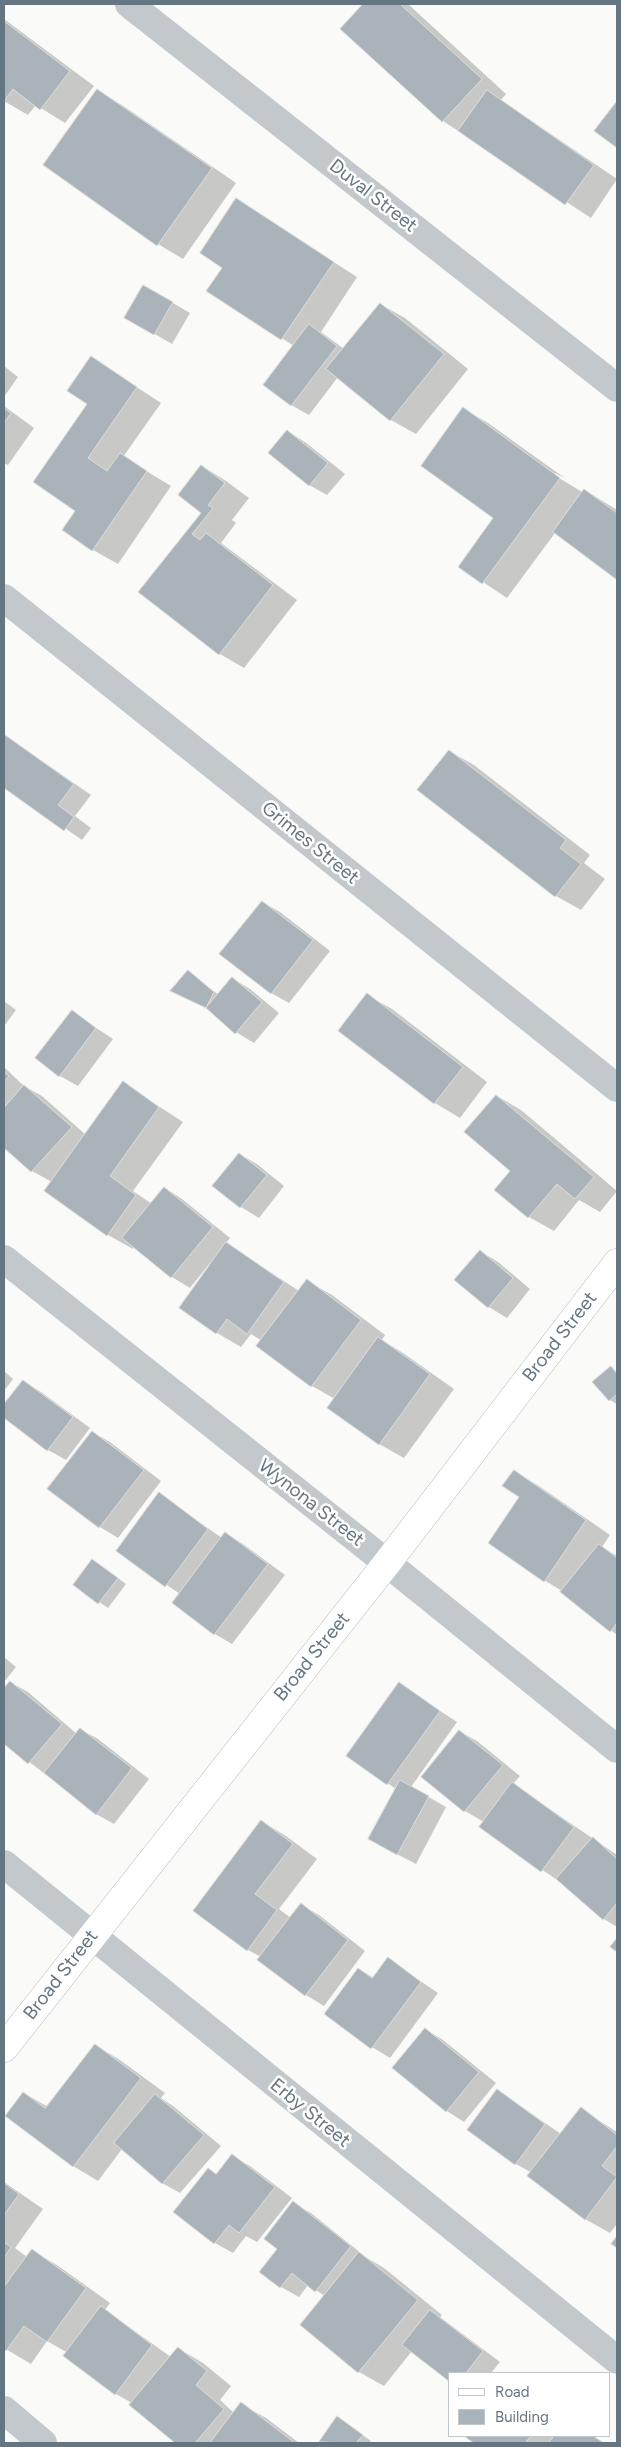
<!DOCTYPE html>
<style>
body{margin:0}
#map{position:relative;width:621px;height:2447px;overflow:hidden;background:#fafaf8;font-family:Figtree,sans-serif}
canvas{display:block}
.frame{position:absolute;inset:0;border:5px solid #657683;pointer-events:none}
.legend{position:absolute;left:448px;top:2372px;width:162px;height:65px;box-sizing:border-box;background:#fff;border:1px solid #c1c8cd;margin:0;padding:6px 9px;list-style:none;font-size:15px;color:#657683}
.legend li{display:flex;align-items:center;gap:10px;height:25px}
.legend b{width:25px;border:1px solid #c1c8cd}
</style>
<div id="map">
<canvas width="621" height="2447"></canvas>
<div class="frame"></div>
<ul class="legend">
<li><b style="height:6px;background:#fff"></b>Road</li>
<li><b style="height:14px;background:#aab3b9"></b>Building</li>
</ul>
</div>
<script>
const c = document.querySelector('canvas').getContext('2d');
c.lineJoin = 'round';
function paint(path, color) { c.fillStyle = color; c.fill(path, 'evenodd'); }
function stroke(path, color, width, dash) { c.strokeStyle = color; c.lineWidth = width; c.lineCap = dash ? 'butt' : 'round'; c.setLineDash(dash || []); c.stroke(path); }
function drawText(font, color, halo, rows, align = 'center') {
  c.font = font + ' Figtree,sans-serif'; c.lineWidth = 5; c.setLineDash([]); c.textBaseline = 'middle'; c.strokeStyle = halo; c.fillStyle = color; for (const [text, x, y, turn = 0] of rows) {
    c.save(); c.translate(x, y); c.rotate((+turn || 0) * Math.PI / 180); c.textAlign = isNaN(turn) ? turn : align; if (halo) c.strokeText(text, 0, 0); c.fillText(text, 0, 0); c.restore();
  }
}
const shadow = new Path2D(`
 M364,4h44l98,90 -5,6 116,79 -26,39 -148,-97 -102,-92z
 M4,19l90,67 -29,37 -29,-18 -8,10 -24,-14z
 M97,91l25,14 114,78 -53,76 -25,-15 -114,-79z
 M237,200l120,77 -36,55 23,17 36,-45 25,14 63,51 -52,65 -25,-14 -53,-43 -29,38 -18,-10 3,-59 -86,-55 16,-24z
 M144,286l46,27 -18,31 -46,-27z
 M92,358l69,45 -38,54 48,29 -53,78 -25,-14 -16,-39z
 M4,366l14,11 -14,20z
 M4,406l30,22 -26,37 -4,-2z
 M464,409l24,14 78,56 -11,-6 -1,2 30,18 1,-3 32,20v69l-62,-46 -48,65 -48,-32 36,-48z
 M287,431l18,11 40,32 -18,21 -18,-10z
 M202,466l24,15 23,17 -17,22 4,3 -15,20 76,57 -53,68 -24,-14 -80,-62 62,-79z
 M6,736l85,59 -16,21 16,12 -9,12 -78,-54v-47z
 M449,751l25,14 116,90 -6,8 21,16 -24,31 -25,-14 -138,-106z
 M262,902l18,10 50,39 -41,52 -18,-10z
 M188,972l31,23 14,-16 17,10 29,24 -25,30 -18,-11 -27,-23 -28,-14z
 M367,995l25,14 95,73 -27,36 -25,-15 -96,-72z
 M4,1001l12,9 -12,16z
 M72,1012l41,27 -35,47 -18,-10z
 M4,1067l20,19 18,10 44,39 37,-52 60,39 -50,69 19,13 13,-16 17,11 48,39 -4,5 73,48 8,-10 25,14 53,40 -3,5 21,13 51,36 -50,69 -25,-14 -44,-45 -23,-13 -50,-45 -11,-7 -10,13 -24,-14 -7,-70 -20,25 -18,-11 -38,-30 -1,2 -25,-14 -62,-45 6,-8 -20,-11 -28,-25z
 M497,1096l24,14 96,81 -17,21 -21,-12 -25,31 -25,-14z
 M239,1154l18,10 27,22 -25,32 -18,-11 -27,-22z
 M480,1251l18,11 32,27 -23,29 -18,-11 -33,-27z
 M611,1368l6,4v32l-7,-4z
 M4,1371l9,8 -9,12z
 M23,1381l18,11 49,36 -24,32 -18,-10 -44,-33v-11z
 M92,1432l18,10 51,39 -43,57 -18,-11 -51,-38z
 M514,1471l25,15 71,49 -8,12 15,9v79l-55,-44 -18,-11z
 M159,1494l63,44 4,-5 17,11 42,31 -53,69 -17,-10 -35,-40 -63,-43z
 M102,1566l24,18 -18,24 -34,-23z
 M4,1657l12,10 -12,15z
 M10,1682l18,10 49,42 3,-5 18,10 51,40 -35,45 -18,-10 -92,-72v-52z
 M399,1684l58,38 -46,65 35,20 -30,57 -29,-15 9,-60 -48,-33z
 M459,1731l18,10 43,35 -7,8 104,71v72l-13,-8 -44,-37 -80,-55 4,-5 -19,-11 -43,-34z
 M261,1821l25,15 31,23 -38,50 12,9 10,-13 18,10 46,36 -41,55 -18,-11 -47,-35 2,-3 -13,-7z
 M388,1959l50,34 -48,65 -18,-11 -13,-78 15,9z
 M425,2029l18,11 53,43 -32,39 -17,-11 -54,-43z
 M95,2045l25,15 45,33 -4,5 12,8 48,40 -41,47 -18,-10 -40,-34 -24,32 -25,-15 -49,-73 24,14z
 M497,2090l64,44 20,-25 36,23v92l-7,9 -25,-14 -53,-46 -16,-9z
 M232,2156l18,10 42,32 -35,44 -11,-6 -13,17 -18,-10 -40,-31 42,-37z
 M4,2182l39,27 -28,39 12,9 5,-6 25,14 53,38 -5,7 66,47 7,-9 25,15 28,23 -11,14 14,13 7,-9 25,14 33,25h-122l-46,-38 1,-2 -16,-9 -48,-41 -21,-12 -16,23 -27,-16z
 M293,2203l18,10 56,45 17,10 58,47 -2,2 60,45 -9,11h-41l-38,-22 -28,35 -25,-14 -58,-47 24,-29 -17,-11 -9,12 -18,-10 -2,-39z
 M346,2423l25,18 -2,2 -49,-1z
 M466,2436h127l11,7h-128z`);
const building = new Path2D(`
 M363,4h37l82,75 -40,43 -102,-93z
 M4,21l66,50 -30,39 -27,-21 -9,12z
 M97,89l115,79 -55,78 -114,-81z
 M487,90l107,75 -29,40 -107,-74z
 M617,101v47l-23,-17z
 M236,198l98,64 -53,78 -75,-49 16,-23 -22,-15z
 M143,285l30,17 -19,33 -30,-17z
 M380,303l64,51 -54,67 -64,-52z
 M309,324l28,22 -46,60 -28,-21z
 M91,356l46,31 -49,71 19,13 13,-18 27,18 -55,80 -30,-21 13,-19 -42,-29 54,-78 -20,-13z
 M463,407l97,71 -78,106 -24,-17 35,-49 -72,-52z
 M4,408l7,5 -7,10z
 M287,430l41,33 -19,23 -41,-33z
 M201,465l24,18 -17,22 5,3 -21,26 8,6 6,-7 67,52 -54,70 -81,-63 63,-79 -23,-18z
 M584,489l33,24v67l-64,-48z
 M5,735l69,49 -16,21 16,12 -10,14 -60,-43z
 M449,750l117,90 -6,8 21,16 -26,33 -138,-107z
 M262,901l51,39 -42,54 -52,-40z
 M188,970l26,22 -8,16 -36,-17z
 M232,977l30,25 -27,32 -29,-26z
 M367,993l96,74 -29,37 -96,-73z
 M72,1010l24,18 -37,49 -24,-19z
 M4,1072l5,4 -5,6z
 M123,1081l36,26 -49,69 26,19 -29,41 -63,-45z
 M24,1085l48,42 -41,45 -27,-24v-40z
 M496,1095l98,82 -19,22 -18,-15 -29,34 -34,-28 16,-19 -46,-39z
 M239,1153l28,22 -27,33 -28,-22z
 M164,1187l49,40 -42,51 -49,-40z
 M226,1242l58,40 -37,52 -20,-15 -11,15 -37,-26z
 M480,1250l33,28 -25,30 -34,-28z
 M307,1279l54,41 -50,67 -55,-41z
 M378,1337l52,37 -51,71 -52,-37z
 M611,1366l6,8v20l-8,7 -17,-19z
 M23,1380l50,37 -26,34 -43,-33v-14z
 M92,1431l52,39 -45,58 -52,-39z
 M514,1470l72,50 -42,62 -56,-39 31,-46 -17,-11z
 M159,1492l49,37 -43,58 -49,-36z
 M225,1532l43,32 -54,71 -42,-32z
 M599,1544l18,14v65l-7,9 -50,-40z
 M92,1559l26,19 -20,26 -25,-19z
 M10,1681l52,43 -34,40 -24,-20v-56z
 M399,1682l41,29 -53,74 -41,-29z
 M80,1728l52,40 -36,47 -52,-42z
 M459,1730l44,35 -39,47 -43,-35z
 M400,1780l29,16 -32,59 -29,-16z
 M512,1782l62,45 -33,45 -62,-45z
 M261,1820l32,24 -38,50 22,16 -30,41 -54,-40z
 M593,1837l24,22v44l-14,17 -47,-41z
 M301,1903l47,37 -43,56 -48,-36z
 M617,1938v14l-7,-5z
 M388,1957l33,25 -50,67 -47,-35 34,-46 14,10z
 M425,2028l54,44 -33,40 -54,-44z
 M95,2044l46,34 -68,89 -68,-51 18,-24 22,16z
 M497,2089l48,35 -30,41 -48,-35z
 M155,2094l49,41 -42,49 -48,-41z
 M581,2107l36,28v11l-15,20 15,11 -32,43 -58,-44z
 M232,2154l43,33 -36,46 -10,-8 -15,19 -41,-32 35,-44 8,6z
 M4,2183l15,11 -15,21z
 M293,2201l58,45 -36,46 -23,-19 -12,15 -21,-16 18,-23 -13,-10z
 M617,2236v12l-6,-4z
 M4,2242l7,5 -7,11z
 M32,2249l54,39 -39,54 -23,-16 -18,25 -2,-1v-63z
 M359,2252l59,48 -60,73 -58,-48z
 M101,2306l51,39 -37,50 -52,-39z
 M430,2310l53,41 -17,22h-16v9l-48,-37z
 M178,2347l29,24 -11,14 28,24 -29,34h-20l-46,-38z
 M241,2402l54,41h-85z
 M337,2416l26,19 -7,8 -37,-1z
 M464,2436h67l-6,7h-51z
 M554,2436h39l11,7h-55z`);
const street = new Path2D(`
 M129,4l488,384
 M4,598l613,490
 M4,1259l383,304 230,186
 M4,1864l613,496
 M4,2410l39,33`);
const secondary = new Path2D(`
 M4,2048l383,-485 230,-300`);
const streetNames = [
 ["Duval Street",373,196,38],
 ["Grimes Street",310,843,39],
 ["Broad Street",560,1337,-52],
 ["Wynona Street",311,1503,38],
 ["Broad Street",312,1657,-51],
 ["Broad Street",61,1975,-52],
 ["Erby Street",310,2113,39]
];
paint(shadow, '#0003');
paint(building, '#aab3b9');
stroke(building, '#dcdcda', 1);
stroke(secondary, '#b3babf', 29);
stroke(street, '#c3c8cc', 28);
stroke(secondary, '#fff', 28);
drawText('19px', '#657683', '#fff', streetNames);
</script>
